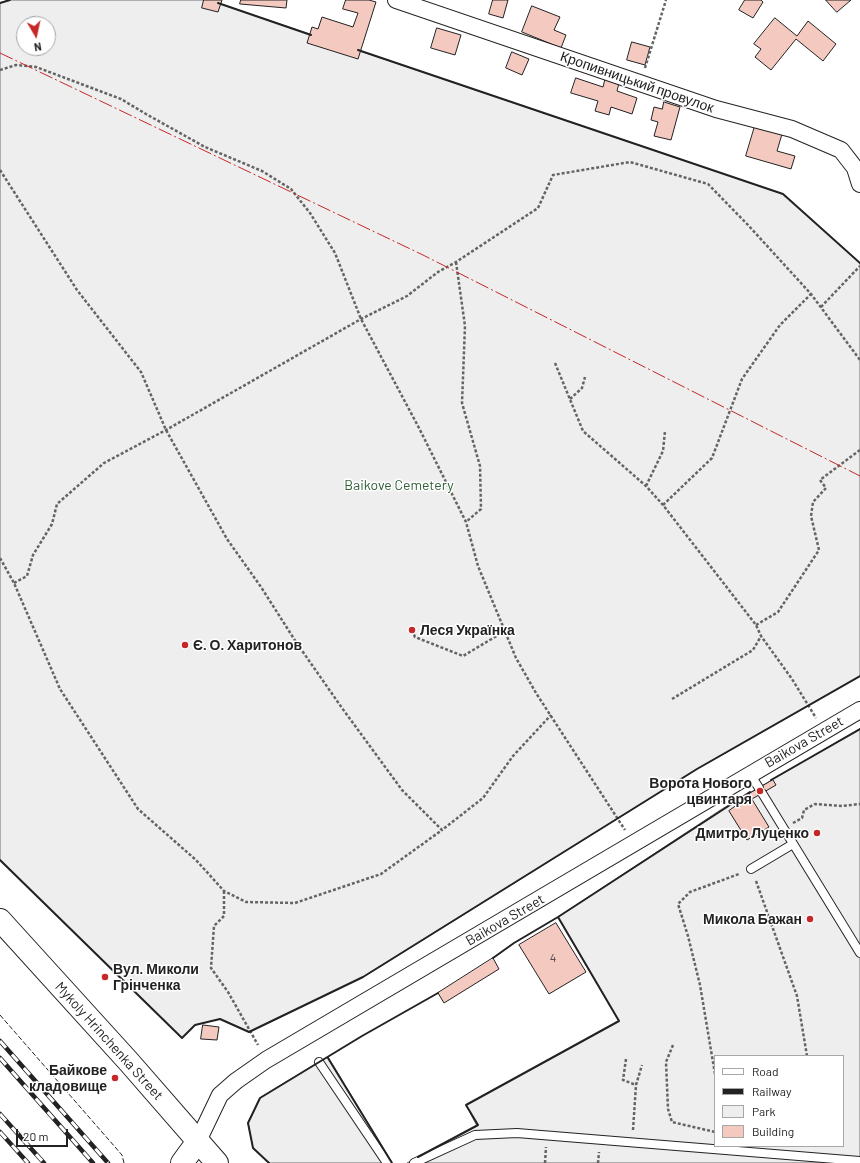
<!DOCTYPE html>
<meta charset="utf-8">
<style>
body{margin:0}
#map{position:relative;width:860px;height:1163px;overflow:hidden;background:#fff;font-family:Barlow,sans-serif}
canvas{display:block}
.legend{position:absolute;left:714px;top:1055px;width:130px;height:92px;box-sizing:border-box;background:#fff;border:1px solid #a7a7a7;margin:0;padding:5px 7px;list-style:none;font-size:12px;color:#222}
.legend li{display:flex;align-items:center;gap:8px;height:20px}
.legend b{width:20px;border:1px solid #a7a7a7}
.north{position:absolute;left:16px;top:16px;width:40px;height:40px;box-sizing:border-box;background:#fff;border:1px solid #a7a7a7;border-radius:50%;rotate:171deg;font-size:11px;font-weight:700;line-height:16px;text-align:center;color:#222}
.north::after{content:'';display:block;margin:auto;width:14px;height:18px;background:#c62828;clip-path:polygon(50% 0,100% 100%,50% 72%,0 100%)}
.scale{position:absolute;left:16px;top:1129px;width:52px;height:18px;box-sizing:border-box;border:2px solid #222;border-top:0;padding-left:5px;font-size:12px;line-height:14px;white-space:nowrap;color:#222;-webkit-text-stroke:3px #fff;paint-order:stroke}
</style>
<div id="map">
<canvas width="860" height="1163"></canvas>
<ul class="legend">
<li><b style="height:5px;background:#fff"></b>Road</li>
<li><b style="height:5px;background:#222"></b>Railway</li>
<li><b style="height:11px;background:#eee"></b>Park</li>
<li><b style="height:11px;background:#f3c9c0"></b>Building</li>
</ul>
<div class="north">N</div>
<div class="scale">20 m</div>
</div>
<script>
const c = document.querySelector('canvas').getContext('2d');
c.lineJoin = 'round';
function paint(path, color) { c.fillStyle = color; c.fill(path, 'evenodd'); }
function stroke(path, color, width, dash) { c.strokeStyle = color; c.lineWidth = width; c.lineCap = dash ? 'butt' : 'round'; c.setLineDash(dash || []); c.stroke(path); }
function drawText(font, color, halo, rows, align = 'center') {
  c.font = font + ' Barlow,sans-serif'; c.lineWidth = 3; c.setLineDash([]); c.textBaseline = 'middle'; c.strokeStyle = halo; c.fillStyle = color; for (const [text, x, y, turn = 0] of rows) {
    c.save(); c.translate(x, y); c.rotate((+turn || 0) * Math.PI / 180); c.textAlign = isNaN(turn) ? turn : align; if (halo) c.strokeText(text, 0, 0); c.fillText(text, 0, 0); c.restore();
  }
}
const green = new Path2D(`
 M10,0h199l574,194 77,69v413l-163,93 -334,208 -114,55 -29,-13 -25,6 -13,13 -182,-178v-857zM24,24h24v24h-24z
 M860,729v434h-453l70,-37 -11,-21 153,-84 -61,-104 164,-108zM715,1056h128v90h-128z
 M328,1057l64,106h-123l-16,-15 -5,-25 12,-25z`);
const building = new Path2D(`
 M204,0h18l-4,12 -16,-4z
 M241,0h46l-1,8 -46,-4z
 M346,0h23l7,2 -18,57 -51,-16 5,-16 6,2 4,-12 31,10 5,-14 -15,-4z
 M493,0h15l-5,18 -14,-4z
 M745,0h16l2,2 -10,16 -14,-8z
 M826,0h25l-14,12z
 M532,6l28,11 -6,13 12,5 -5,13 -39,-16z
 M775,18l22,18 11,-15 28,23 -13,17 -27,-22 -25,31 -16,-13 6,-8 -7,-5z
 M437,28l24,7 -6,20 -24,-7z
 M632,42l18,5 -5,18 -18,-5z
 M512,52l17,7 -7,16 -16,-7z
 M576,78l27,9 2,-8 14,4 -2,8 20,7 -5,16 -21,-7 -2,8 -14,-4 3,-10 -27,-8z
 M664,102l16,5 -9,33 -17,-4 4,-14 -7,-2 3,-13 8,2z
 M755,126l27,8 -5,17 18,5 -4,13 -45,-13z
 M773,780l3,5 -24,14 -3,-5z
 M750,796l19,31 -22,13 -18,-29z
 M556,923l30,49 -37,22 -30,-49z
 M493,958l6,11 -55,34 -6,-10z
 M203,1025l16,2 -2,13 -16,-1z`);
const path = new Path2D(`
 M645,68l21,-68
 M0,70l16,-5 20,2 85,32 25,15 59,33 57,24 29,18 19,24 25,40 26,66 58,109 47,94 12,44 38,92 20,35 89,137
 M0,170l77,120 64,82 25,58 61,109 34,48 35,55 46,66 60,82 40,40 41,-32 30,-42 38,-41
 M456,262l9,64 -3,77 18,63 1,43 -15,13
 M821,307l39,-41
 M555,363l28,68 63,55 17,19 93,120 5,11 31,43 24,39
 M570,399l12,-11 3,-11
 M646,486l17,-35 2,-20
 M663,505l49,-47 30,-79 38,-54 31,-31
 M0,558l14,25 46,106 78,120 58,51 28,31 22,11 49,1 86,-29 61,-44
 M14,583l13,-7 6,-21 19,-31 5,-20 47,-41 62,-33 195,-111 46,-23 31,-24 18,-10 82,-54 15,-33 77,-13 78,22 40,41 63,69 49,66
 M756,625l22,-13 41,-62 -8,-34 2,-14 13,-14 -6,-8 40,-30
 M412,630l3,7 48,19 42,-25
 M672,699l81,-49 8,-14
 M793,823l9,-5 2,-8 11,-6 27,2 18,-2
 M756,881l41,115 10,60
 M224,891v25l-10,10 -3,42 17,24 30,53
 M673,1045l-7,17 2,47 4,13 43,10
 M626,1059l-3,21 13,5
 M715,1074l-15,-89 -12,-49 -10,-32 12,-12 49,-18
 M633,1130l3,-45 6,-20
 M545,1163l1,-16
 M598,1163l1,-11`);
const lane = new Path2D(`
 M750,774l9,14
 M762,793l98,160
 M751,869l42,-25
 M319,1062l68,101
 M414,1163l61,-28 42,-2 343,28`);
const street = new Path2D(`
 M396,0l320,109 76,20 49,21 14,18 5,16
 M198,1141l22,-46 16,-14 30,-21 594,-350`);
const secondary = new Path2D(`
 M0,920l129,142 88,101
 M182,1163l16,-22`);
const rail = new Path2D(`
 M0,1041l108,122
 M0,1058l93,105
 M0,1114l44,49
 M0,1132l28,31`);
const fence = new Path2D(`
 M0,1015l122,140 2,8`);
const wall = new Path2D(`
 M0,3l10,-3
 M218,3l93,32
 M358,50l425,144 77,69
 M771,780l89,-51
 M0,860l182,178 13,-13 25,-6 29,13 114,-55 334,-208 163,-93
 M493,958l21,-15 44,-26
 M328,1058l64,105
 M418,1157l60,-32 -12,-20 153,-84 -61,-104 192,-125
 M269,1163l-16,-15 -5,-25 12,-25 102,-62 76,-43`);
const power = new Path2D(`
 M0,53l423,202 437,221`);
const markers = [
 [412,630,4,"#c62828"],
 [185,645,4,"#c62828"],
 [760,791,4,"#c62828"],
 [817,833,4,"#c62828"],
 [810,919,4,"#c62828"],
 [105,977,4,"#c62828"],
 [115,1078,4,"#c62828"]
];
const numberNames = [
 ["4",553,958]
];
const streetNames = [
 ["Кропивницький провулок",637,82,19],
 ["Baikova Street",804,742,-30],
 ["Baikova Street",505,920,-30],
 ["Mykoly Hrinchenka Street",109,1041,48]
];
const parkNames = [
 ["Baikove Cemetery",399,485]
];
const poiNames = [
 ["Леся Українка",420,630,"left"],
 ["Є. О. Харитонов",193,645,"left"],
 ["Ворота Нового",752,783],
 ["цвинтаря",752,799],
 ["Дмитро Луценко",809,833],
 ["Микола Бажан",802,919],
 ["Вул. Миколи",113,969,"left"],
 ["Грінченка",113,985,"left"],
 ["Байкове",107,1070],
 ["кладовище",107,1086]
];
paint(green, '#eee');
stroke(green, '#6f6f6f', 1);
paint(building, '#f3c9c0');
stroke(building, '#222', 1);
stroke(lane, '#222', 10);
stroke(street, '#222', 18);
stroke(secondary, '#222', 24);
stroke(path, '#646464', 2.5, [3, 2]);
stroke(lane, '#fff', 8);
stroke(street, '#fff', 16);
stroke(secondary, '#fff', 22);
stroke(rail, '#222', 4.5);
stroke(rail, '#fff', 3, [9]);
stroke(fence, '#222', 1, [5, 2]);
stroke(wall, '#222', 2);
stroke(power, '#c62828', 1, [14, 3, 2, 3]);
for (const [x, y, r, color] of markers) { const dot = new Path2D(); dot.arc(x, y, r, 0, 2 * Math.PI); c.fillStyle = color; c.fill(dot); stroke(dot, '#fff', 1.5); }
drawText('12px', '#564c4a', null, numberNames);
drawText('14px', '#222', '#fff', streetNames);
drawText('14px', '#2f5e38', '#fff', parkNames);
drawText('bold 14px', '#222', '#fff', poiNames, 'right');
</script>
